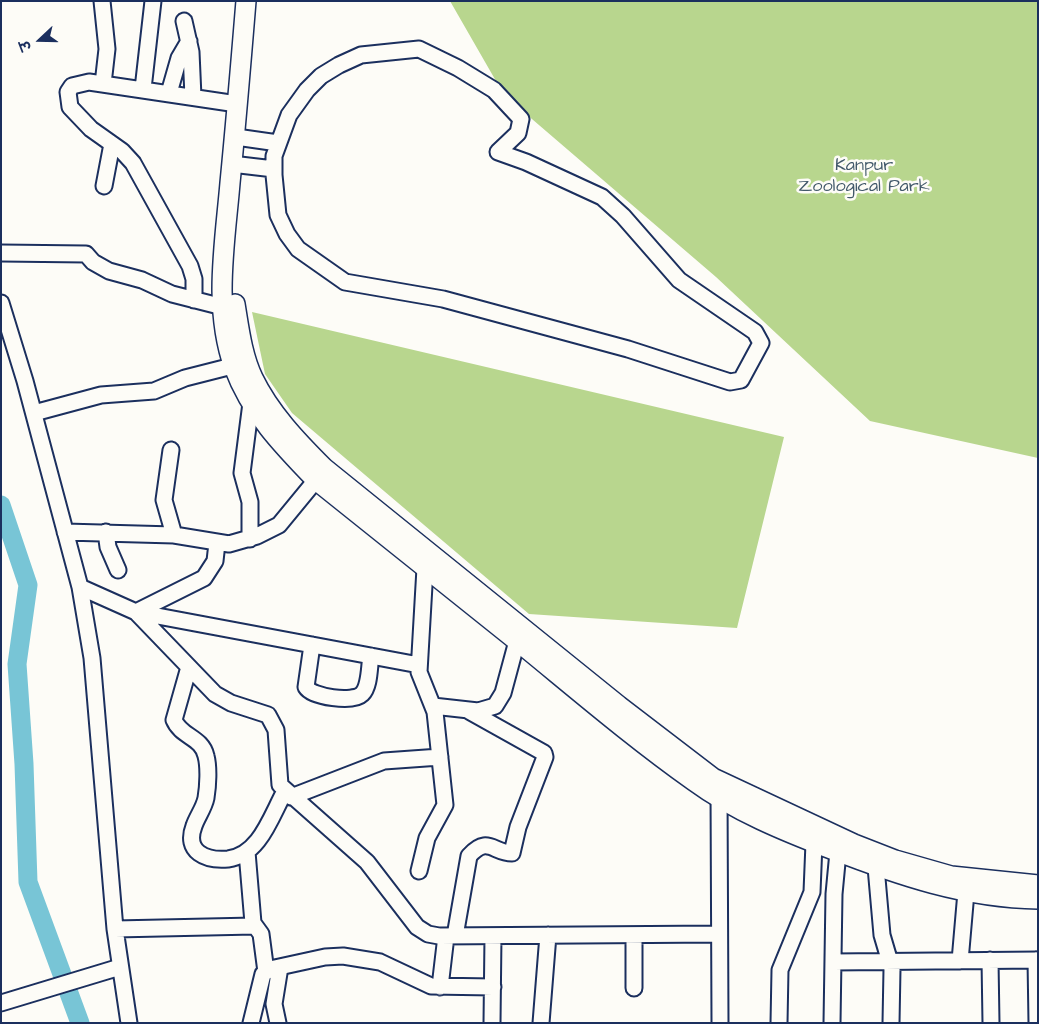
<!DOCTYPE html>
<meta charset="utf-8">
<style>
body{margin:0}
#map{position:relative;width:1039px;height:1024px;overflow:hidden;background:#fdfcf7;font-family:"Architects Daughter","Playpen Sans Deva",sans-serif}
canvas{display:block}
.frame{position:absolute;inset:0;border:2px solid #1b2f5e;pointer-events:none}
.north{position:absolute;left:15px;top:15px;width:50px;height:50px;-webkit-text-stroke:4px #fdfcf7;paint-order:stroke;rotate:249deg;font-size:14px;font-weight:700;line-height:20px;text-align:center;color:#1b2f5e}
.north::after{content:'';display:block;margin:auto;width:18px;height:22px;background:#1b2f5e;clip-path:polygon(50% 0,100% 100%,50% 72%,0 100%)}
</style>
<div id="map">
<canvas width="1039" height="1024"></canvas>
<div class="frame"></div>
<div class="north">उ</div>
</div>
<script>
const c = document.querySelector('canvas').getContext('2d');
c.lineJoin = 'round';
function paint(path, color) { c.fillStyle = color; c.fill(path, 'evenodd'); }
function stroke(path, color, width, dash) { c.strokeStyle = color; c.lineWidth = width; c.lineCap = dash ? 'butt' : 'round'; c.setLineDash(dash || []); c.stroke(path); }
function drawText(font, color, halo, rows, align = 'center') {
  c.font = font + ' "Architects Daughter",sans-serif'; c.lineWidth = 5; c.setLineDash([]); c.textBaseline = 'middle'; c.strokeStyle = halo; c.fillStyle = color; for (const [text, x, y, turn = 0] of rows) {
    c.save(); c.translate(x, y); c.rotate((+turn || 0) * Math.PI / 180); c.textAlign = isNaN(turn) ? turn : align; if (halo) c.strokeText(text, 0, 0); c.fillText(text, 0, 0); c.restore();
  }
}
const green = new Path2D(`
 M450,1h588v457l-168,-37 -154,-144 -212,-182z
 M252,312l532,125 -47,191 -208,-14 -237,-201 -27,-39z`);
const river = new Path2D(`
 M1,505l27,80 -11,79 7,100 4,118 52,141`);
const minor = new Path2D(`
 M102,1l5,48 -4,35
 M184,21l7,31 2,45
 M419,49l39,19 36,22 27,29 -3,14 -20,19 28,10 76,35 21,19 56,64 76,52 6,11 -20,37 -11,2 -102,-33 -185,-50 -98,-17 -47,-33 -11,-15 -9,-19 -4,-40v-19l15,-41 18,-25 14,-14 18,-11 22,-10z
 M143,89l10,-88
 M169,93l10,-35 10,-17
 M243,138l35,5
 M240,165l34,4
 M104,186l8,-42
 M1,253l85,1 7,8 16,9 33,9 30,14 51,13
 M194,300v-21l-4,-13 -57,-103 -11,-12 -31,-22 -21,-22 -2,-15 4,-6 17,-4 148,22
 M1,303l24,78 55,206 12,71 23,271 14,94
 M34,413l67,-18 53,-4 31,-13 59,-15
 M171,450l-7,50 10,35
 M65,532l109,3 55,9 28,-8 22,-11 37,-45
 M106,532l2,15 10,23
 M250,539v-37l-8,-29 9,-70
 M80,587l56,25 283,53
 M136,612l79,82 16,9 37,12 8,15 4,55 87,77 50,65 11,7 11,2 280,-2
 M136,612l68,-34 11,-17 2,-18
 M312,645l-6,42c6,10 47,16 56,7 8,-8 7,-27 9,-38
 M189,667l-15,53c7,17 28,17 32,36 3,11 2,30 0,42 -2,10 -9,19 -12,28 -10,26 12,35 34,33 32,-4 43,-43 57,-68
 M433,706l45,5 17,-5 8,-13 14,-52
 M719,789l1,234
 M291,797l93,-36 56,-4
 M247,852l6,71 8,11 5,38
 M876,867l6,68 10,34 -1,54
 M419,871l8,-33 18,-33 -10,-93 -16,-40 6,-104
 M115,929l139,-3
 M455,936l14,-80c19,-21 24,-3 43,-3l6,-26 27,-70 -1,-4 -77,-43
 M990,960l1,63
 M1036,960l1,63
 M960,961l6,-69
 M833,962l205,-2
 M440,987l6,-51
 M634,988v-53
 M1,1003l119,-36
 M251,1023l12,-49 7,-5 55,-12 18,-1 37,6 51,24 62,1
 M278,1023l-4,-19 6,-37
 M492,1023l1,-87
 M541,1023l7,-88
 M779,1023l1,-53 32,-78 2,-49
 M832,1023l2,-129 4,-42`);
const major = new Path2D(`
 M246,1c-5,61 -10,121 -16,182 -5,60 -17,125 4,184 17,46 48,78 82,113 70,56 140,112 210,168 55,45 110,92 168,133 41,30 90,50 137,68 67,26 134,49 207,50
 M235,304c4,24 7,51 18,74 17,35 44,63 71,90l295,238 94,72 141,66 41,16 56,16 87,9`);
const parkNames = [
 ["Kanpur",864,166],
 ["Zoological Park",864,187]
];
paint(green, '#b8d68e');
stroke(river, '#78c5d6', 19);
stroke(minor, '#1b2f5e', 19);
stroke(major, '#1b2f5e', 22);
stroke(minor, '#fdfcf7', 15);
stroke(major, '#fdfcf7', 19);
drawText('18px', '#42596a', '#fdfcf7', parkNames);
</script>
